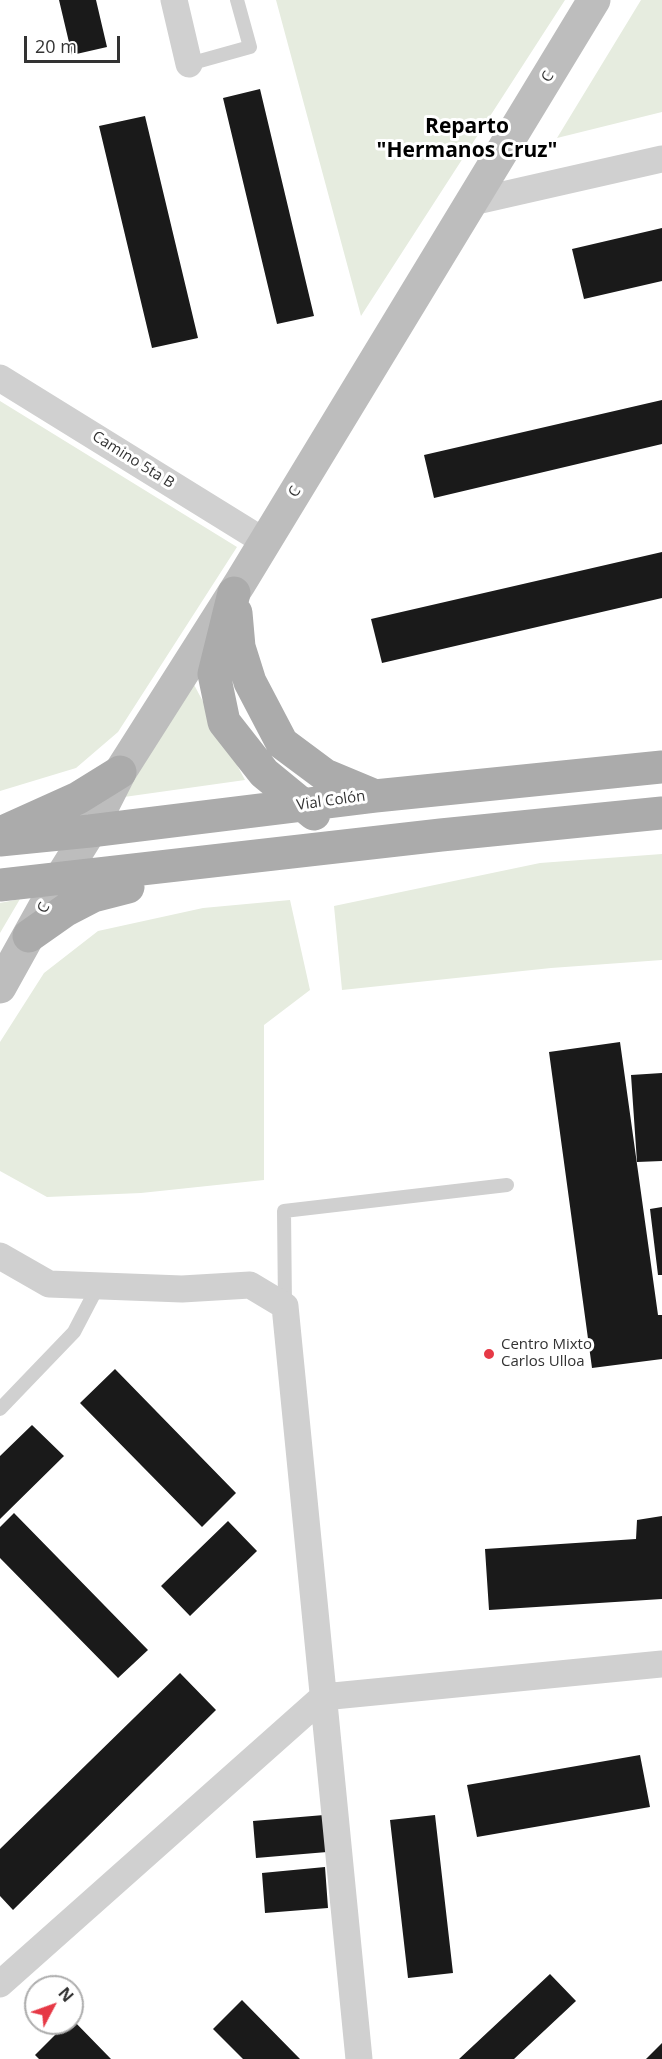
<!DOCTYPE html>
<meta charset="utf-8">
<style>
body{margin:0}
#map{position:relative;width:662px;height:2059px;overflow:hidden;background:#fff;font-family:"Open Sans",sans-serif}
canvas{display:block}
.north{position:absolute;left:24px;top:1975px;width:60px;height:60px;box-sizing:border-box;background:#fff;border:2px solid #adadad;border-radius:50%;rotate:49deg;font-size:16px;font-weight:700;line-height:24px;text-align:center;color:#333}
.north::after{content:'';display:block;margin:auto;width:21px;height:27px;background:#e63946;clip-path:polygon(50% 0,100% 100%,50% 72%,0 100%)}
.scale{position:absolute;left:24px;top:36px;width:96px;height:27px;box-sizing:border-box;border:3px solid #333;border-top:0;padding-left:8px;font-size:18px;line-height:21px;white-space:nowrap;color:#333;-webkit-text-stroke:4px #fff;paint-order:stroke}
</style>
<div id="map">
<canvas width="662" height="2059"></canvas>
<div class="north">N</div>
<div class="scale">20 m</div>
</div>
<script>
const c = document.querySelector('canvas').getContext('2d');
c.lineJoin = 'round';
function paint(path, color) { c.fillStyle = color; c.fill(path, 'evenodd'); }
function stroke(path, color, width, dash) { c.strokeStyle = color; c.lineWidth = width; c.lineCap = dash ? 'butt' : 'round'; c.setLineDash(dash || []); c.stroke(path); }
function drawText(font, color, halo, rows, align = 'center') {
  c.font = font + ' "Open Sans",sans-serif'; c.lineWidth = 6; c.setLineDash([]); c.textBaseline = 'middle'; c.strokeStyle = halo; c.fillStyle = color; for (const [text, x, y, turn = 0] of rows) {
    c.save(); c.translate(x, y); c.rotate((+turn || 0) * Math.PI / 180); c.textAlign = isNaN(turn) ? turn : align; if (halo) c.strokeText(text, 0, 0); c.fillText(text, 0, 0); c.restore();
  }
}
const green = new Path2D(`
 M276,0h289l-204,316z
 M641,0h21v112l-105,26z
 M0,401l237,146 -119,185 -42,36 -76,23z
 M192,681l53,99 -121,17z
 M662,854v106l-111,8 -209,22 -8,-84 206,-43z
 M20,899l-20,34v-30z
 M290,900l20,90 -46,35v155l-123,13 -94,4 -47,-26v-129l44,-69 54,-42 105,-23z`);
const building = new Path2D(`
 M59,0h37l11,47 -35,8z
 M260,89l54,227 -37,8 -54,-226z
 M145,116l53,222 -46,10 -53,-222z
 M662,228v53l-78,18 -12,-50z
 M662,400v44l-228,54 -10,-43z
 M662,552v46l-280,65 -11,-44z
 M620,1042l38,273h4v44l-70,9 -43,-316z
 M662,1073v88l-25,1 -6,-87z
 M662,1207v68h-4l-8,-66z
 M115,1369l121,124 -34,34 -122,-124z
 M32,1425l32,31 -64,63v-63z
 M14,1513l134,137 -30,28 -118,-120v-31z
 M662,1516v83l-173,11 -4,-61 151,-10 1,-19z
 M228,1521l29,30 -67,65 -29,-30z
 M180,1673l36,37 -203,200 -13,-14v-47z
 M640,1755l10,52 -173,30 -10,-52z
 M324,1815l3,37 -71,6 -3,-37z
 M435,1815l18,158 -45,5 -18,-158z
 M325,1867l3,41 -63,5 -3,-40z
 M550,1974l26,27 -62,58h-55z
 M242,2000l58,59h-57l-30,-30z
 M72,2019l39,40h-72l-4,-4 32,-32h5z
 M662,2043v16h-16z`);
const lane = new Path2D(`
 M189,64l61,-17 -13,-47
 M285,1306l-1,-95 223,-26
 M0,1409l74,-77 24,-46`);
const street = new Path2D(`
 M174,0l15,64
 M472,202l190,-43
 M0,378l265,164
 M0,1256l49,28 133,5 68,-4 35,21 74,753
 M0,1984l323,-287 339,-33`);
const secondary = new Path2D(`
 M0,987l60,-108 30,-48 30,-59 120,-189 354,-583`);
const primary = new Path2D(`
 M234,593l-20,81 10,48 40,51 50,41
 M236,613l3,34 11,35 32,61 43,32 48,20
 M7,830l71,-32 42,-26
 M0,840l90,-9 285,-35 287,-29
 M0,885l441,-50 221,-22
 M29,936l37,-26 27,-14 35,-9`);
const markers = [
 [489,1354,6,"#e63946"]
];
const streetNames = [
 ["C",548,77,-59],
 ["Camino 5ta B",133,460,32],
 ["C",295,492,-59],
 ["Vial Colón",331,801,-8],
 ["C",44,908,-62]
];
const poiNames = [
 ["Centro Mixto",501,1345],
 ["Carlos Ulloa",501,1362]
];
const districtNames = [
 ["Reparto",467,127],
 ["\"Hermanos Cruz\"",467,151]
];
paint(green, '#e6ecdf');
paint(building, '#1a1a1a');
stroke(lane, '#d0d0d0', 14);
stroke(street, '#d0d0d0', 27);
stroke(secondary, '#bdbdbd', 33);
stroke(primary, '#ababab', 33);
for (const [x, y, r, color] of markers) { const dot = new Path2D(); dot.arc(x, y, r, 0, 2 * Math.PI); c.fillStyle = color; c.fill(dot); stroke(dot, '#fff', 2); }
drawText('15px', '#333', '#fff', streetNames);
drawText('15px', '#333', '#fff', poiNames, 'left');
drawText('bold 21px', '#000', '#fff', districtNames);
</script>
